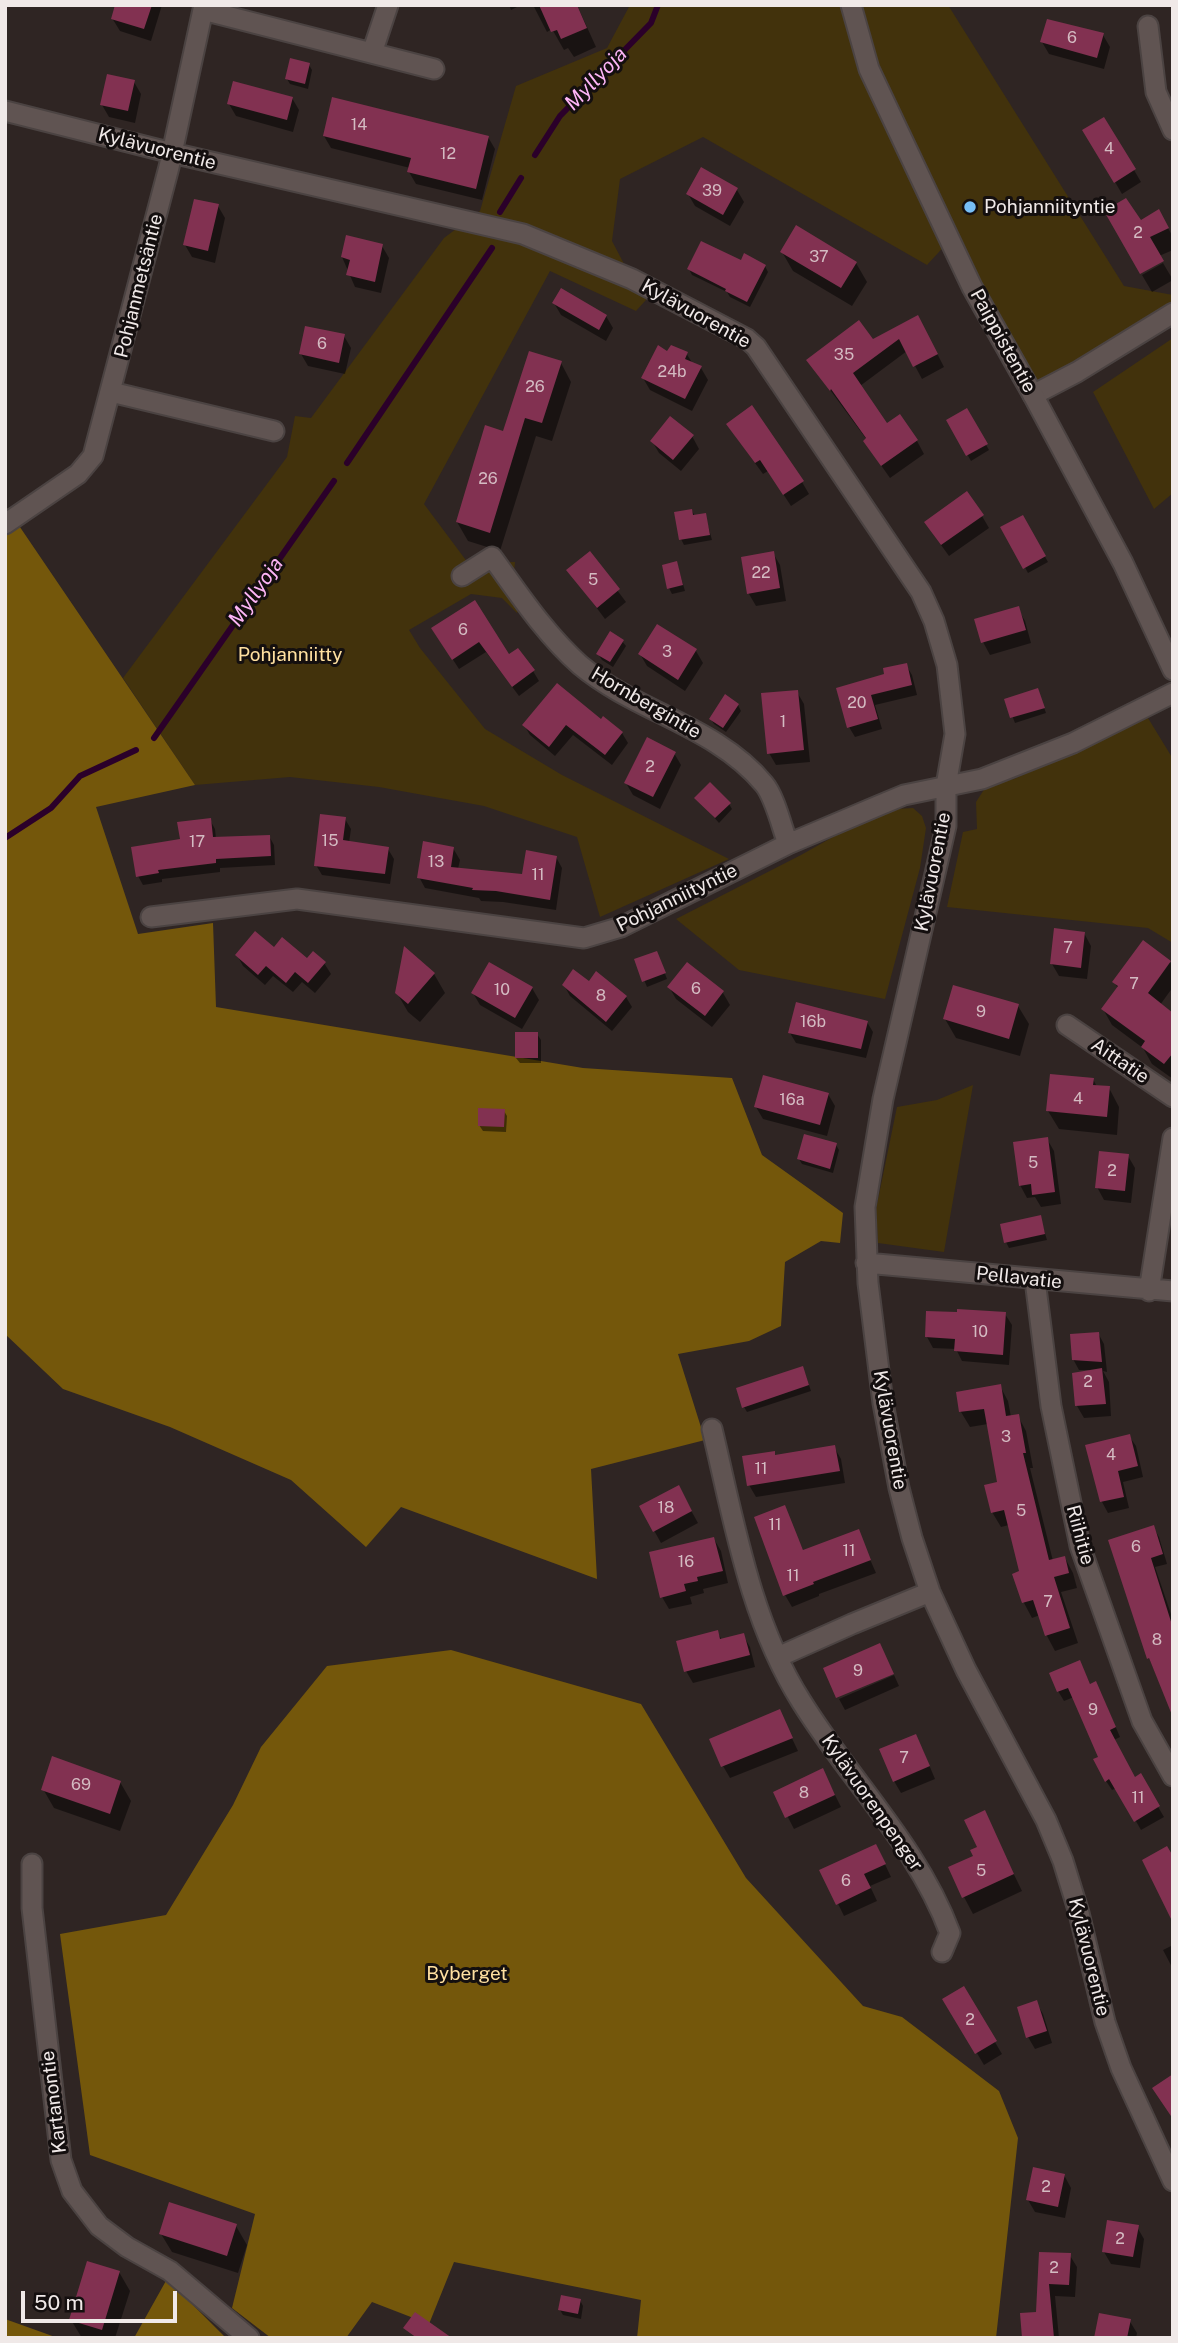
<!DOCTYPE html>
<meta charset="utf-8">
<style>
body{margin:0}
#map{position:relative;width:1178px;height:2343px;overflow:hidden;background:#2f2523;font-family:"Public Sans",sans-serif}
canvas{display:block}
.frame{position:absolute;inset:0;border:7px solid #f0e9e8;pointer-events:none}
.scale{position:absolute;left:21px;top:2291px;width:156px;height:32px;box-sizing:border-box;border:4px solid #f0e9e8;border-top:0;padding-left:9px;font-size:21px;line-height:24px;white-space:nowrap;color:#f0e9e8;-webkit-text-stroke:5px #140f0f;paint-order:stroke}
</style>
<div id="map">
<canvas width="1178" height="2343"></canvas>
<div class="frame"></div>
<div class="scale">50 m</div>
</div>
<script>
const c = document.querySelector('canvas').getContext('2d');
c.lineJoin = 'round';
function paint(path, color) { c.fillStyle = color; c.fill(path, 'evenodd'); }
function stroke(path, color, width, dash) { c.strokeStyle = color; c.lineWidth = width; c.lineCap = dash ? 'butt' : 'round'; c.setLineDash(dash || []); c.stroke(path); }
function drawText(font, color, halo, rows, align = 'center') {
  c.font = font + ' "Public Sans",sans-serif'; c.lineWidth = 6; c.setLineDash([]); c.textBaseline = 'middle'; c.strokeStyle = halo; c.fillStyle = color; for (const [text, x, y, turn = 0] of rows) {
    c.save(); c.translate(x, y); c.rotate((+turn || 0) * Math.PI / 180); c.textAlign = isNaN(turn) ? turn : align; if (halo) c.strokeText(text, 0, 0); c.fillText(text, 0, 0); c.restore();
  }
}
const green = new Path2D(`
 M630,5h318l176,281 49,9v18l-140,82 -84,-154 -22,24 -224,-128 -83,42 -8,62 20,38 23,11 -19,21 -86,-40 -126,233 44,59 47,-1 -1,10 10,16 -7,25 -15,-15 -31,-4 -62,36 11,18 65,81 77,46 167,84 -129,58 -23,-80 -93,-31 -105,-19 -89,-10 -95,8 -72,-107 164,-221 8,-41 16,2 133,-180 36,-27 36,-125 91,-38z
 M1173,338v155l-19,16 -61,-117z
 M1148,718l25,41v184l-25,-15 -201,-21 16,-75 14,-3 -1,-27 11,-17 27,-6z
 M913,808l9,8 4,12 -6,40 -35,131 -146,-29 -63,-51 125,-64 80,-45z
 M973,1085l-29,167 -66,-9 -2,-34 21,-102 40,-7z`);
const forest = new Path2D(`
 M5,505l190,280 -99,22 42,127 75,-11 3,84 367,61 149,10 30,77 81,58 -3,30 -19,-2 -36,21 -4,64 -32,15 -71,13 27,86 -114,29 6,110 -196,-72 -35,40 -75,-67 -121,-53 -107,-38 -58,-55z
 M451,1650l190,54 105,174 117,128 39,11 97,74 19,47 -22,200h-359l4,-38 -187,-38 -25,62 -57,-22 -26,36h-75l-39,-30 23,-94 -165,-59 -30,-221 106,-19 67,-110 28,-58 66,-81z
 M167,2279l59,59h-92z
 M5,2319l53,19h-53z`);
const shadow = new Path2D(`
 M117,5h45l-11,36 -31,-10 -8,-13z
 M509,5h12l-10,5z
 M533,5h44l19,42 -22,10 -6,-9 -4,2 -12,-21 -5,3z
 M1103,35l7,12 -6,22 -55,-15 -7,-12z
 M309,65l3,5 -4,19 -18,-5 -3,-5z
 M134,82l7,12 -6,29 -26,-6 -7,-12z
 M292,98l7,12 -6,22 -57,-16 -7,-12z
 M1104,119l37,63 -19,12 -37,-64z
 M324,136l164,1 7,12 -13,51 -66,-16 -7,-12 1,-4 -79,-20z
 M737,190l7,12 -14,24 -35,-20 -7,-12z
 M218,206l7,12 -10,45 -23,-6 -7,-12z
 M1159,212l14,25v13l-14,6 -19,-34z
 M382,246l7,12 -8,35 -26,-6 -13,-30z
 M782,252l74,11 11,19 -15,24 -59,-35z
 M742,262l23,4 3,6 -18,35 -20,-10 -3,-5 -35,-17 -3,-6z
 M1163,263l10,17 -21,12 -10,-17z
 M554,303l52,13 7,12 -7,13 -45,-26z
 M925,330l19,37 -22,12 -15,-28 -47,35 27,40 30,15 7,13 -34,24 -17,-24 -6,-14 -59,-80 65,-18z
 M344,336l7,12 -6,26 -37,-8 -7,-12z
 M668,353h18l7,11 8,4 7,12 -16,31 -42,-21 -7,-12z
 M561,363l10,19 -19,59 -16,-5 -36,115 -32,-10 -11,-19 47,-89z
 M966,410l23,40 -18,11 -23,-40z
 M692,436l7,13 -18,22 -22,-18 -7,-12z
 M736,437l66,45 7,12 -18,12 -23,-35 -5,3z
 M692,511l3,5 10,-1 7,25 -28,5 -3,-6z
 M982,516l7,12 -40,28 -16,-22z
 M1023,517l25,45 -20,11 -25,-45z
 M773,553l7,12 6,36 -30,5 -7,-12 -6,-35z
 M590,554l36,48 -21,17 -36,-48z
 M677,563l8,28 -13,3 -3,-6z
 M474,602l35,55 24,14 6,10 -20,15 -33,-44 -27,17 -20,-31z
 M1018,609l7,12 6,22 -41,12 -7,-13z
 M658,626l38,25 7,12 -18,28 -38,-25 -7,-12z
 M622,641l4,5 -13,21 -11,-7 -4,-6z
 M906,665l6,10 5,20 -42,10 7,24 -27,8 -6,-10 -11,-38 48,-14z
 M1038,690l8,23 -31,10 -9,-23z
 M797,692l7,12 6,58 -34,3 -7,-12z
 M738,705l3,6 -15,21 -12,-8 -3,-5z
 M601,721l21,12 6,10 -16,22 -39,-30 -18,21 -25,-21 -6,-10z
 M674,753l7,12 -21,44 -27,-14 -7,-12z
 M697,798l32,6 3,5 -13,14z
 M345,819l6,10 -2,14 39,6 6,10 -4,25 -68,-9 -6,-10z
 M210,820l5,9 1,10 53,-3 5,9 1,20 -55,3v4l-58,7v3l-19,3 -5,-9z
 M453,848l7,12 -2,9 66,7 32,-19 6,11 -6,42 -53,-8 -22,-1 -2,-3 -54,-10 -6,-11z
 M1084,933l7,13 -4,33 -28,-3 -7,-12z
 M274,949l33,12 17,2 7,11 -16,19 -13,-11 -9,10 -20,-16 -8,9 -22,-19 -6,-11z
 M405,949l29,25 11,19 -25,29 -12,-10 -11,-19z
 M659,958l8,21 -20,8 -11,-27z
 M1170,962l3,5v20l-13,18 13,9v65l-21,-15 -9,-16 -31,-23 -9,-16 15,-21 -4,-6z
 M687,965l36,28 7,12 -18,22 -36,-28 -7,-12z
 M589,983l37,14 6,10 -20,24 -42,-35 -6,-11z
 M532,988l7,12 -17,29 -42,-24 -7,-12z
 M1018,1006l11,18 -9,32 -64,-18 -11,-19z
 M867,1022l6,10 -7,26 -70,-15 -6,-10z
 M537,1034l4,6v23h-21l-4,-5z
 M1093,1079l4,8 12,1 10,19 -2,28 -58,-6 -11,-18z
 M828,1094l7,12 -8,30 -64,-17 -7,-12z
 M504,1111l3,5 -1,16 -23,-1 -4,-6z
 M1047,1139l7,12 7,53 -20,3 -6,-10 -8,1 -7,-13z
 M836,1145l3,5 -6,23 -31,-9 -3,-5z
 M1128,1156l7,12 -4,35 -27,-3 -7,-13z
 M1040,1217l7,23 -38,8 -3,-6z
 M1005,1314l7,11 -3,40 -47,-4 -6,-12 -23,-1 -6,-11z
 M1098,1333l6,11 3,28 -4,-1 6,11 2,34 -27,2 -7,-12 12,-36h-10l-6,-11z
 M805,1373l6,18 -64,21 -3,-5z
 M1000,1386l8,15 3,16 7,-1 8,15 7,37h-3l23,93 12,-3 8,15 4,15 -16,4 17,51 -23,8 -8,-15 -7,-21 -8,3 -8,-15 -9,-28 6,-3 -12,-47 -8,2 -9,-15 7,-29 -11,-59 -18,3 -9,-15 -3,-19z
 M1129,1436l7,10 7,31 -20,5 6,26 -21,5 -6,-11 -15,-56z
 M834,1447l7,12 4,24 -89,14 -7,-12 25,-32 2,3z
 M678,1487l20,36 -37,20 -20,-36z
 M784,1508l20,44 54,-20 18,41 -57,21v2l-27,11 -7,-12z
 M1153,1527l6,10 8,27 -12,3 18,53v95l-24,-57 -39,-117z
 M714,1539l7,12 7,32 -25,6 1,4 -14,4 2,7 -23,5 -7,-12z
 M717,1632l5,8 21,-5 7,12 5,20 -62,16 -7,-12z
 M1080,1662l11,24 10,7 19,44 -6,3 21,39 5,-3 24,41 -23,13 -24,-42 -5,2 -6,-9 -6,-23 -26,-61 -10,4 -6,-10z
 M894,1675l5,11 -54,24 -6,-11z
 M779,1711l19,40 -68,27 -7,-12z
 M922,1748l13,31 -34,14 -7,-12z
 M120,1782l11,19 -11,30 -66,-23 -11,-19z
 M829,1783l12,24 -47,22 -19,-37z
 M984,1813l38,78 -49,23 -9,-17 15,-49z
 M882,1858l9,19 -21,9 7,15 -33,15 -22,-45z
 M1173,1945v24l-10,-19z
 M963,1988l39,66 -18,11 -39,-66z
 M1036,2002l7,12 9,29 -17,6 -7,-12z
 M1064,2175l7,13 -6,30 -30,-6 -7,-12z
 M236,2226l11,19 -9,28 -66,-21 -11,-18z
 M1137,2227l7,12 -4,29 -29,-4 -7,-12z
 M1040,2253l29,1 8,13 -2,30 -20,-1 4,42h-35l14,-25z
 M119,2272l11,19 -15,47h-33l-11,-18z
 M580,2300l3,6 -2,13 -18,-4 -3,-5z
 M1129,2320l8,13 -1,5h-40z`);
const stream = new Path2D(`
 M535,155l25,-39 91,-93 7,-18
 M500,212l21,-34
 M347,463l145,-215
 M154,738l180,-257
 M5,838l46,-30 29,-32 56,-26`);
const building = new Path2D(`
 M115,5h37l-8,24 -33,-10z
 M539,5h38l10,23 -26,11 -4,-9 -6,2z
 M1047,19l57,14 -7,25 -57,-16z
 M290,58l20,5 -5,21 -20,-5z
 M107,74l28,6 -7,31 -28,-6z
 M233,81l60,16 -6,23 -60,-16z
 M332,97l157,39 -13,53 -69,-17 4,-14 -88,-22z
 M1104,117l32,52 -22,14 -32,-53z
 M701,167l37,21 -15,27 -37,-21z
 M1126,198l15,22 18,-11 10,19 -19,9 14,24 -24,13 -36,-63z
 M194,199l25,5 -11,47 -25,-6z
 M796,225l61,37 -16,26 -61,-36z
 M346,235l37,9 -8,38 -29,-7 4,-15 -9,-3z
 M701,241l40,19 3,-7 22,12 -19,37 -22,-11 1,-2 -39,-20z
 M561,288l46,27 -8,15 -47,-27z
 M918,315l20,39 -25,13 -14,-28 -46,34 34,50 13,-9 18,26 -37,26 -18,-25 3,-3 -35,-49 -1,2 -24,-31 53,-40 14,19z
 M305,326l40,8 -6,29 -40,-9z
 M658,345l9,6 4,-6 17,7 -3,7 17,7 -17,33 -44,-21z
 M529,351l33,10 -20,62 -17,-5 -35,115 -34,-11 29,-97 18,6z
 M752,405l52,76 -21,14 -23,-35 -5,3 -29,-39z
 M967,408l21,36 -22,12 -20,-36z
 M670,416l24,19 -21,25 -23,-19z
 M967,491l17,24 -43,30 -17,-23z
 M692,509l1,6 13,-2 4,22 -31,5 -5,-28z
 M1023,515l23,41 -23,13 -23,-42z
 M590,551l30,38 -23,19 -31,-38z
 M774,551l6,37 -33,6 -6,-37z
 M677,561l6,24 -16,4 -5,-24z
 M475,600l34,54 9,-6 17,22 -23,17 -33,-45 -27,18 -21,-32z
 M1019,606l7,24 -45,13 -7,-24z
 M657,624l40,25 -19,31 -40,-26z
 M610,631l14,9 -14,22 -14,-8z
 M907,663l5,22 -41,10 7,24 -31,9 -11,-40 48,-14 -1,-6z
 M557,683l44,36 2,-3 20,16 -18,23 -39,-30 -17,22 -27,-22z
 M1038,688l7,20 -35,10 -6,-19z
 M798,690l6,60 -37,4 -6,-61z
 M725,694l14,10 -16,24 -14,-9z
 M647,737l29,15 -23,45 -29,-14z
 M710,782l21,21 -16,15 -21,-20z
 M320,814l26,3 -3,23 46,7 -4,27 -71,-8z
 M211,818l2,19 57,-2 1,21 -55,3v4l-58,7 1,3 -23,4 -5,-30 49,-8 -3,-17z
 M423,841l31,6 -3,20 71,7 4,-24 31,6 -7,44 -54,-9 -24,-1 1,-2 -56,-10z
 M1054,928l31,4 -4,36 -31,-4z
 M255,931l19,16 8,-10 25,21 6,-7 13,11 -18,21 -13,-11 -9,11 -20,-17 -8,9 -23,-20z
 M1143,940l28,21 -23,32 25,20v40l-9,11 -23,-17 4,-6 -44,-32 17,-23 -6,-4z
 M404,946l31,27 -27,31 -13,-11z
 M657,951l9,22 -24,9 -8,-23z
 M489,962l44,25 -18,31 -44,-25z
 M687,962l37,29 -19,25 -38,-29z
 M573,969l16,12 7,-10 31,25 -21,26 -44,-37z
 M953,985l66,19 -10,35 -66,-20z
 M796,1002l72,19 -7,28 -73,-16z
 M515,1032h23v26h-23z
 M1050,1074l44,4 -1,7 17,1 -3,31 -61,-6z
 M763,1075l66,18 -9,32 -66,-18z
 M478,1108l27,1 -1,18 -26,-1z
 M804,1134l33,9 -7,26 -33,-10z
 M1048,1137l7,55 -23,3 -1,-11 -12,2 -6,-44z
 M1099,1151l30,3 -4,37 -30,-3z
 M1041,1215l4,19 -41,9 -4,-19z
 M957,1309l49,3 -3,43 -49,-4 1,-12 -30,-2 1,-26 31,1z
 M1099,1332l3,30 -30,-2 -2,-26z
 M803,1366l6,19 -67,23 -6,-20z
 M1102,1368l4,36 -31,2 -3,-33z
 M1001,1384l5,32 13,-2 7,39h-3l26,107 16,-4 4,17 -15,4 16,51 -25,8 -12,-36 -11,3 -10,-29 7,-3 -15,-61 -13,3 -7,-28 13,-3 -13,-73 -25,3 -3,-20z
 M1130,1434l8,32 -20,5 6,26 -24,5 -15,-57z
 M835,1445l5,26 -93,15 -5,-30 33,-5v4z
 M679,1485l13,26 -39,21 -14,-26z
 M785,1505l18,45 56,-21 12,31 -58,22 1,2 -31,12 -29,-79z
 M1154,1525l9,29 -12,4 22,70 -1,87 -23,-57 -2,1 -39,-119z
 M714,1537l9,34 -26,6 1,4 -14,3 2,7 -26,7 -11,-46z
 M718,1630l2,9 24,-6 6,22 -66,17 -8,-31z
 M880,1643l14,31 -58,24 -13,-30z
 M1080,1660l10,24 6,-3 20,46 -6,3 25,47 6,-4 19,33 -26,16 -25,-43 -4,3 -12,-23 5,-2 -30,-69 -11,4 -8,-19z
 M780,1709l13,29 -72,29 -12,-28z
 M916,1734l14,32 -37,16 -14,-33z
 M52,1756l69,25 -11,33 -69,-24z
 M823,1768l12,27 -50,23 -12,-26z
 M985,1810l29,64 -52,24 -14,-31 25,-11 -3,-6 7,-3 -13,-27z
 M876,1844l10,20 -22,10 7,14 -35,17 -17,-35z
 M1167,1846l6,10v67l-31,-63z
 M964,1986l33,55 -22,13 -33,-55z
 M1037,2000l10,31 -21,7 -9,-31z
 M1173,2074v45l-21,-31z
 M1033,2167l32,7 -7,33 -32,-7z
 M169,2202l68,22 -10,32 -68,-22z
 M1107,2220l32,5 -6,32 -31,-5z
 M1039,2252l32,1 -2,32 -20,-1 5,54h-32l-2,-25 16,-1z
 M87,2261l33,10 -18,59 -33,-10z
 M561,2295l20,4 -3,15 -20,-4z
 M415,2312l37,26h-35l-14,-10z
 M1099,2313l32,6 -4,19h-33z`);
const minor = new Path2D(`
 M203,10l231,59
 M1148,26l8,66 17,38
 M372,53l16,-48
 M5,111l167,42 351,81 109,45 115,60 9,8 165,245 13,29 13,44 8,69 -9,52v40l-63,273 -18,108 3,76 15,120 16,85 13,50 18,54 36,78 80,150 17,41 16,52 26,109 16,46 52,113
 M111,392l163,39
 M1033,395l44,-23 96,-59
 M5,524l73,-50 15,-18 76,-289 35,-162
 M462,576l30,-19c27,37 53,77 88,108 56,47 136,61 184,119 11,13 18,44 24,60
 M151,917l146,-18 287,39 37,-11 167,-83 92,-39 24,-10 78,-16 91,-36 100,-50
 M1067,1025l106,72
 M866,1263l307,28
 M1035,1280l16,126 29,140 62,175 31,55
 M1149,1291l24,-153
 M712,1429c22,92 38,191 89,272 48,78 117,145 149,232l-8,19
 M778,1657l74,-33 78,-32
 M32,1864v44l29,252 11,31 27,35 28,21 43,24 79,67`);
const tertiary = new Path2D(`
 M851,5l18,64 103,218 61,108 90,168 50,107`);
const markers = [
 [970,207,7,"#77bff7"]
];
const numberNames = [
 ["6",1072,38],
 ["14",359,125],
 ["4",1109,149],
 ["12",448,154],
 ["39",712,191],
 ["2",1138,233],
 ["37",819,257],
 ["6",322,344],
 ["35",844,355],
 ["24b",672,372],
 ["26",535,387],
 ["26",488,479],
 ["22",761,573],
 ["5",593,580],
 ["6",463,630],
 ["3",667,652],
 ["20",857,703],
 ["1",783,722],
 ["2",650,767],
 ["15",330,841],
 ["17",197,842],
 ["13",436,862],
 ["11",538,875],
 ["7",1068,948],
 ["7",1134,984],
 ["6",696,989],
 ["10",502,990],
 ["8",601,996],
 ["9",981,1012],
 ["16b",813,1022],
 ["4",1078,1099],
 ["16a",792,1100],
 ["5",1033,1163],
 ["2",1112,1171],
 ["10",980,1332],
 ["2",1088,1382],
 ["3",1006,1437],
 ["4",1111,1455],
 ["11",761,1469],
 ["18",666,1508],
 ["5",1021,1511],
 ["11",775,1525],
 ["6",1136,1547],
 ["11",849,1551],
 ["16",686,1562],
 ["11",793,1576],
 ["7",1048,1602],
 ["8",1157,1640],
 ["9",858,1671],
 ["9",1093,1710],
 ["7",904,1758],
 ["69",81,1785],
 ["8",804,1793],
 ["11",1138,1798],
 ["5",981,1871],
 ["6",846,1881],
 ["2",970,2020],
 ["2",1046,2187],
 ["2",1120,2239],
 ["2",1054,2268]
];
const streetNames = [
 ["Kylävuorentie",157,149,14],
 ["Pohjanmetsäntie",139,286,-76],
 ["Kylävuorentie",696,314,29],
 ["Paippistentie",1003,341,61],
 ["Hornbergintie",646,703,30],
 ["Kylävuorentie",933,872,-79],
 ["Pohjanniityntie",677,898,-26],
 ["Aittatie",1120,1061,34],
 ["Pellavatie",1019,1278,6],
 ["Kylävuorentie",890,1430,80],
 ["Riihitie",1080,1535,75],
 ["Kylävuorenpenger",872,1803,55],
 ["Kylävuorentie",1089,1957,76],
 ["Kartanontie",54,2102,-97]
];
const poiNames = [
 ["Pohjanniityntie",984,207]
];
const parkNames = [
 ["Pohjanniitty",290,655],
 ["Byberget",467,1974]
];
const waterNames = [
 ["Myllyoja",596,79,-46],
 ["Myllyoja",256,592,-55]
];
paint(green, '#42320c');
paint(forest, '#74570b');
paint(shadow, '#0007');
stroke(stream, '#2b002a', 6);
paint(building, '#823151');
stroke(minor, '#4b4342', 23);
stroke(tertiary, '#4b4342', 23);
stroke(minor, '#605452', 19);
stroke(tertiary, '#605452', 19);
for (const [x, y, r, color] of markers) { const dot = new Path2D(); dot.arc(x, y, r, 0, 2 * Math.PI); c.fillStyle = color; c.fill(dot); stroke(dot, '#140f0f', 2.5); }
drawText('16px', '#d4bbc2', null, numberNames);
drawText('19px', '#f0e9e8', '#140f0f', streetNames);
drawText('19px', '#f0e9e8', '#140f0f', poiNames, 'left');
drawText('19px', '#ffe0a0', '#140f0f', parkNames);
drawText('italic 21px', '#fdb5f6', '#140f0f', waterNames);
</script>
